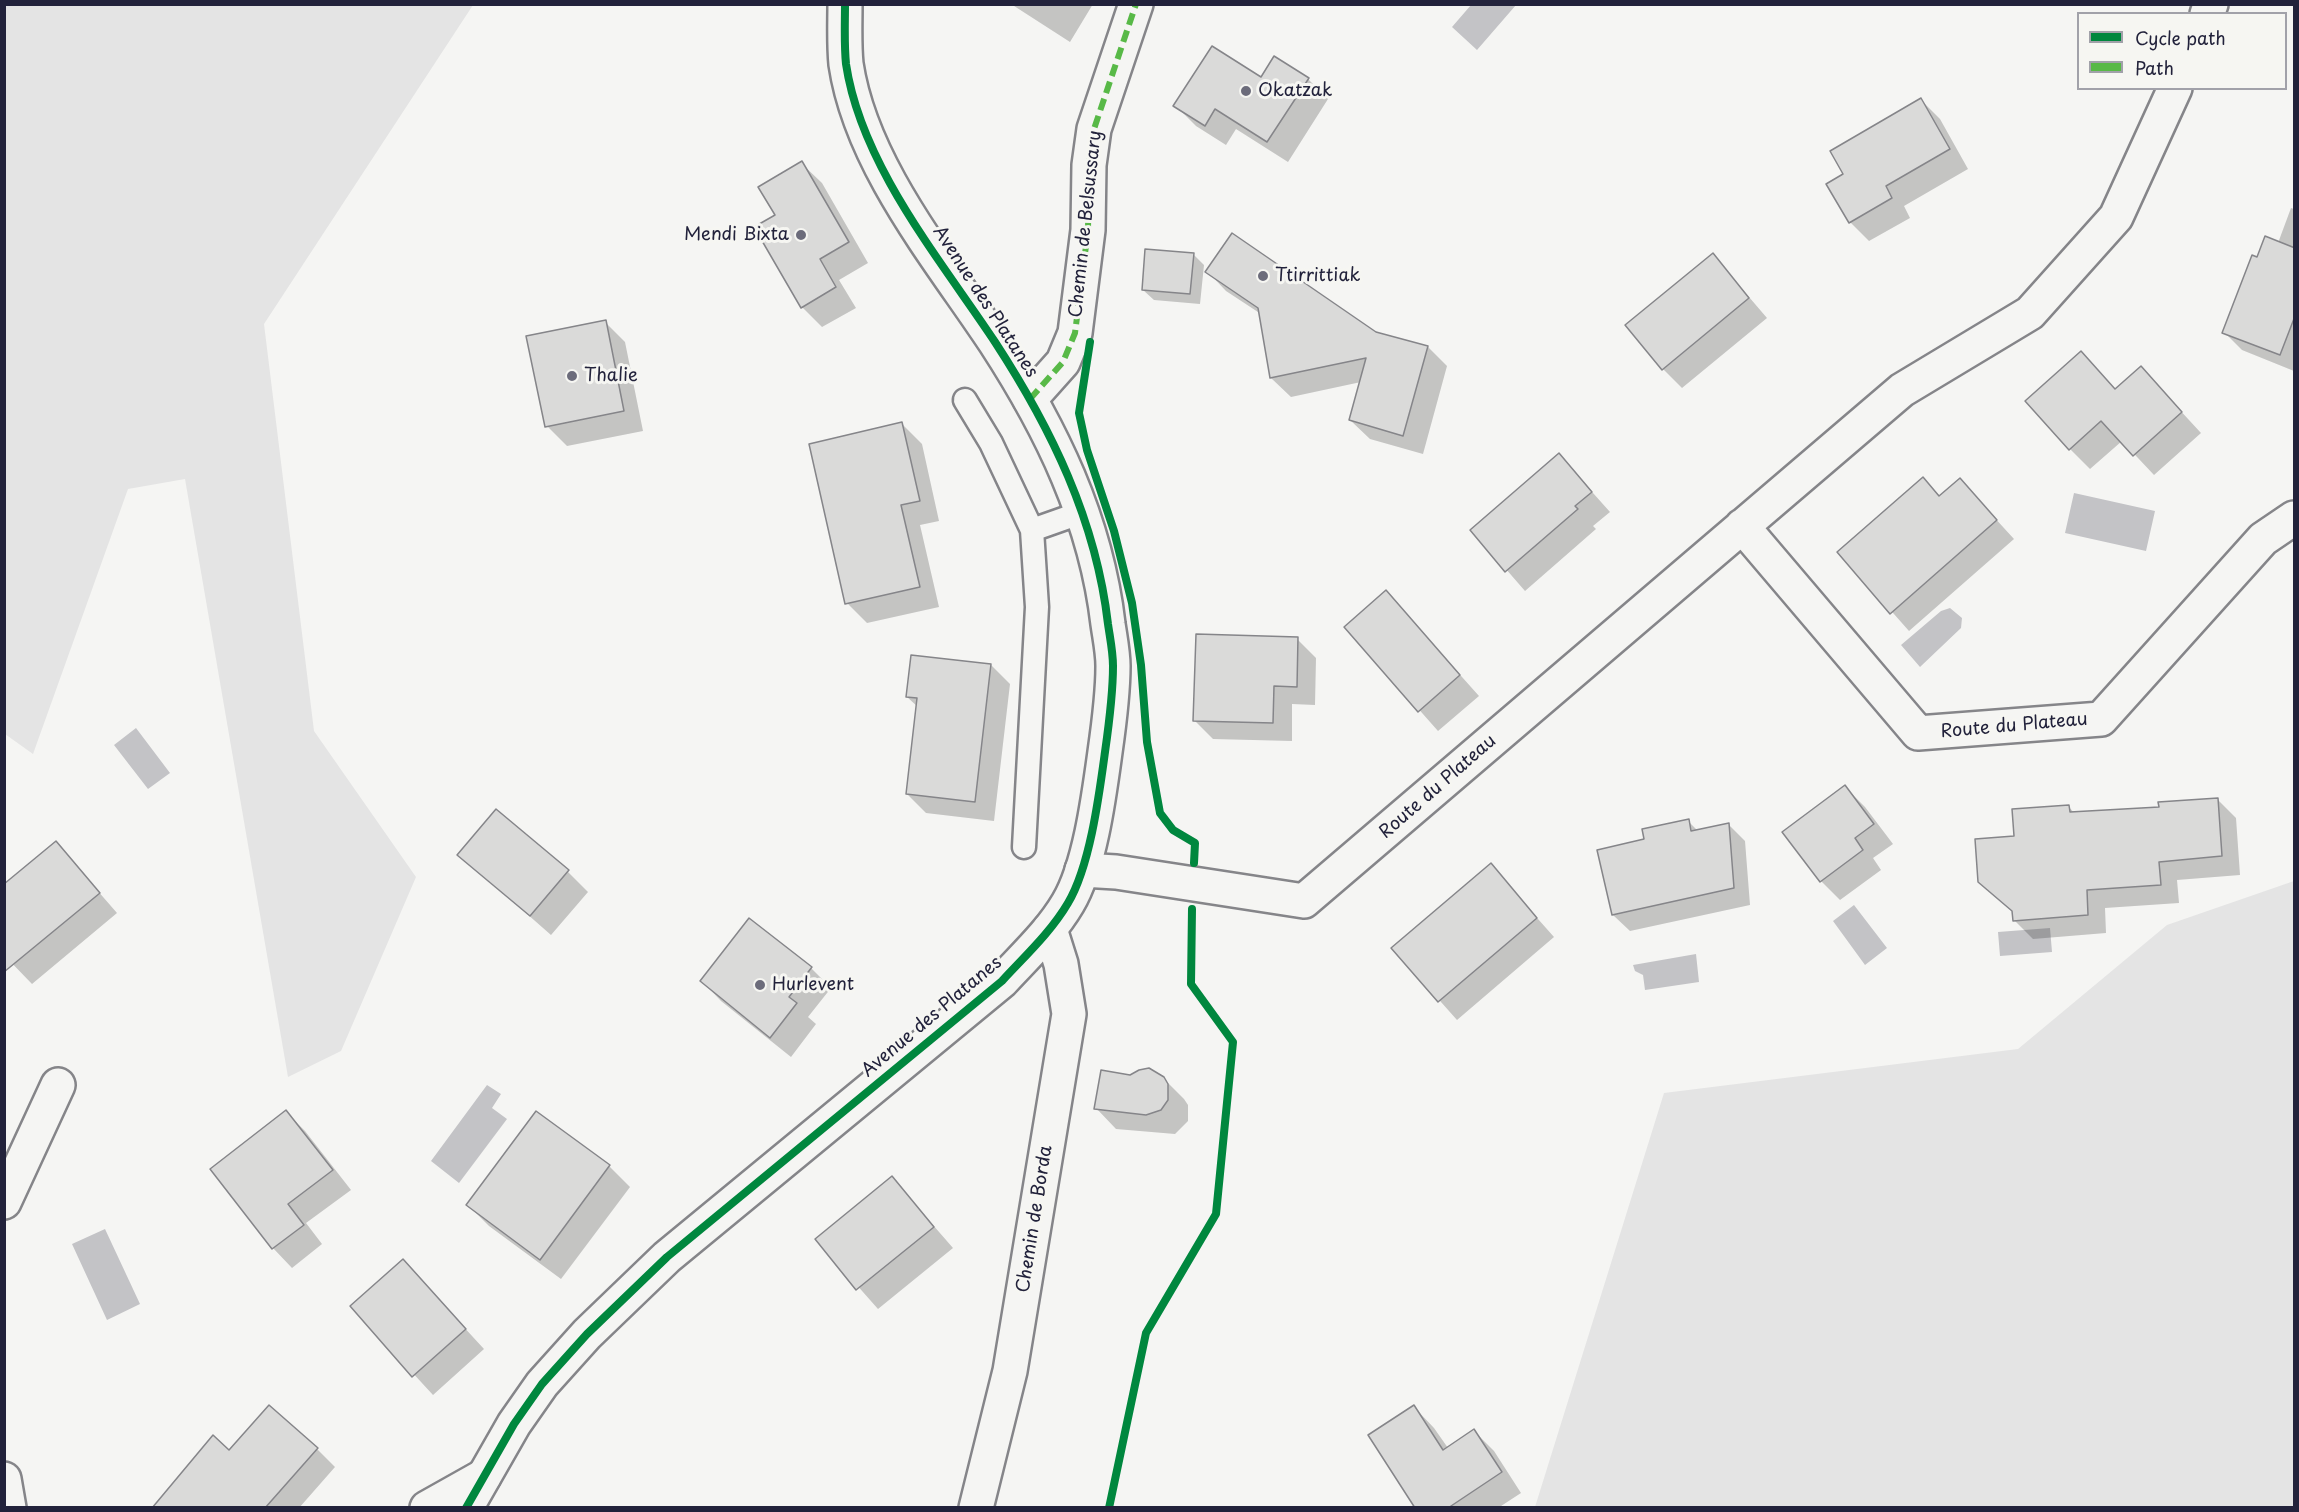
<!DOCTYPE html>
<style>
body{margin:0}
#map{position:relative;width:2299px;height:1512px;overflow:hidden;background:#f5f5f3;font-family:"Playpen Sans",sans-serif}
canvas{display:block}
.frame{position:absolute;inset:0;border:6px solid #22223b;pointer-events:none}
.legend{position:absolute;left:2077px;top:12px;width:210px;height:78px;box-sizing:border-box;background:#f6f6f2;border:2px solid #a1a1a9;margin:0;padding:8px 10px;list-style:none;font-size:18px;color:#22223b}
.legend li{display:flex;align-items:center;gap:12px;height:30px}
.legend b{width:30px;border:2px solid #a1a1a9}
</style>
<div id="map">
<canvas width="2299" height="1512"></canvas>
<div class="frame"></div>
<ul class="legend">
<li><b style="height:8px;background:#00873e"></b>Cycle path</li>
<li><b style="height:8px;background:#58b947"></b>Path</li>
</ul>
</div>
<script>
const c = document.querySelector('canvas').getContext('2d');
c.lineJoin = 'round';
function paint(path, color) { c.fillStyle = color; c.fill(path, 'evenodd'); }
function stroke(path, color, width, dash) { c.strokeStyle = color; c.lineWidth = width; c.lineCap = dash ? 'butt' : 'round'; c.setLineDash(dash || []); c.stroke(path); }
function drawText(font, color, halo, rows, align = 'center') {
  c.font = font + ' "Playpen Sans",sans-serif'; c.lineWidth = 6; c.setLineDash([]); c.textBaseline = 'middle'; c.strokeStyle = halo; c.fillStyle = color; for (const [text, x, y, turn = 0] of rows) {
    c.save(); c.translate(x, y); c.rotate((+turn || 0) * Math.PI / 180); c.textAlign = isNaN(turn) ? turn : align; if (halo) c.strokeText(text, 0, 0); c.fillText(text, 0, 0); c.restore();
  }
}
const green = new Path2D(`
 M5,4l468,1 -209,319 50,407 102,146 -75,174 -53,26 -103,-598 -57,10 -95,265 -28,-20z
 M2294,881v626h-759l129,-414 354,-44 149,-124z`);
const water = new Path2D(`
 M1471,5h45l-39,45 -25,-23z
 M2074,493l81,18 -9,40 -81,-18z
 M1950,608l12,10 -1,10 -41,39 -19,-22 40,-34z
 M136,728l34,45 -22,16 -34,-44z
 M1854,905l33,43 -22,17 -32,-44z
 M2050,928l2,24 -52,4 -2,-24z
 M1696,954l3,28 -54,8 -2,-15 -8,-4 -2,-6z
 M487,1085l14,9 -9,14 15,11 -48,64 -28,-22z
 M105,1229l35,75 -33,16 -35,-76z`);
const shadow = new Path2D(`
 M1011,4h82l-23,38z
 M1261,79h47l20,20 -40,63 -52,-33 -10,16 -30,-19 -21,-21z
 M1921,100l19,19 28,50 -64,37 6,12 -41,23 -19,-19 -5,-48z
 M801,163l21,20 46,80 -29,17 17,28 -34,19 -20,-20z
 M2291,208l3,1v162l-52,-21 -18,-18 54,-89z
 M1194,255l10,10 -4,39 -46,-4 -11,-10z
 M1713,255l54,63 -85,70 -19,-19z
 M1207,271l169,62 52,14 19,19 -24,88 -53,-15 -20,-19 11,-38 -70,15 -20,-19 -10,-64 -35,-23z
 M605,322l20,20 18,89 -76,15 -20,-20z
 M2081,353l35,37 25,-22 60,65 -47,42 -32,-34 -32,28 -20,-20z
 M902,424l20,20 17,77 -19,4 19,82 -72,16 -20,-20z
 M1559,455l51,57 -17,14 3,3 -71,62 -53,-61z
 M1923,479l17,17 20,-16 54,59 -105,92 -69,-78z
 M1386,592l93,104 -41,35 -92,-104z
 M1297,639l19,19 -1,47 -23,-1v37l-79,-2 -19,-19z
 M991,665l19,19 -16,137 -68,-8 -19,-19 11,-87 -11,-10z
 M1845,787l20,20 28,37 -20,14 8,12 -41,30 -19,-19z
 M2217,799l19,19 4,57 -63,5 2,23 -74,5 1,25 -73,6 -19,-19v-7l-34,-32 35,-44 54,-30 6,7 86,-6z
 M1688,821l10,10 30,-7 17,17 5,64 -120,26 -17,-16z
 M56,843l61,70 -85,71 -28,-29z
 M460,855l108,17 20,20 -37,43z
 M1490,865l64,72 -97,83 -64,-72z
 M749,920l62,48 20,20 -23,29 8,7 -25,33 -70,-56 -19,-20z
 M1130,1077l33,1 21,21 4,6v16l-13,13 -59,-5 -20,-21z
 M286,1112l19,19 46,59 -45,33 16,21 -30,24 -19,-20z
 M536,1113l73,53 21,21 -69,92 -72,-53 -21,-21z
 M892,1178l61,70 -75,61 -61,-69z
 M403,1261l81,88 -51,46 -81,-88z
 M1414,1407l20,21 14,20 26,-17 20,20 27,42 -23,15h-81z
 M317,1449l18,18 -36,41h-109l39,-56z`);
const building = new Path2D(`
 M1212,46l49,31 13,-21 35,22 -42,64 -52,-33 -10,17 -32,-20z
 M1921,98l29,51 -64,37 6,12 -43,25 -23,-39 17,-10 -13,-23z
 M802,161l47,81 -29,17 16,28 -35,21 -47,-81 21,-12 -17,-28z
 M1232,233l144,99 52,14 -25,90 -54,-16 17,-62 -96,20 -12,-70 -53,-36z
 M2265,236l30,12v68l-15,39 -58,-22 30,-78 5,2z
 M1145,249l49,4 -4,41 -48,-4z
 M1713,253l36,45 -87,72 -37,-45z
 M606,320l18,91 -79,16 -19,-91z
 M2081,351l34,38 26,-23 41,46 -49,44 -32,-35 -32,29 -44,-49z
 M902,422l18,79 -19,4 19,82 -75,17 -36,-160z
 M1559,453l33,39 -17,14 3,3 -73,63 -35,-42z
 M1923,477l16,19 21,-18 37,42 -107,94 -53,-62z
 M1386,590l74,85 -42,37 -74,-85z
 M1196,634l102,3 -1,50 -23,-1 -1,37 -80,-2z
 M911,655l80,9 -16,138 -69,-8 11,-96 -11,-1z
 M1845,785l29,39 -19,14 8,12 -43,32 -38,-50z
 M2218,798l4,58 -63,6 2,23 -74,5 1,25 -75,6 -1,-10 -34,-29 -3,-43 39,-3 -2,-27 57,-4 1,7 89,-5 -1,-5z
 M496,809l73,61 -39,46 -73,-61z
 M1689,819l2,12 38,-8 5,65 -122,27 -15,-65 47,-11 -2,-10z
 M56,841l44,52 -96,79v-88z
 M1491,863l46,55 -99,84 -47,-54z
 M749,918l63,49 -23,30 8,6 -27,35 -70,-57z
 M1149,1068l15,9 4,7v16l-7,10 -15,5 -52,-6 7,-39 29,5 9,-5z
 M286,1110l47,60 -45,34 16,21 -32,24 -62,-80z
 M536,1111l74,54 -70,95 -74,-55z
 M892,1176l42,51 -78,63 -41,-51z
 M403,1259l63,70 -54,48 -62,-71z
 M269,1405l49,43 -53,60h-113l61,-73 16,15z
 M1414,1405l29,45 31,-21 28,43 -54,36h-33l-47,-73z`);
const service = new Path2D(`
 M965,400l26,43 41,87
 M1024,847l13,-240 -5,-77 51,-18`);
const minor = new Path2D(`
 M2207,14l4,-10
 M1030,399l33,-37 12,-29 13,-103 1,-65 5,-36 42,-125
 M1742,526l176,207 183,-14 162,-180 31,-21
 M1082,870l34,2 188,29 598,-511 128,-77 86,-96 59,-129
 M4,1202l54,-117
 M4,1479l5,29
 M427,1508l57,-32
 M976,1508l34,-137 59,-357 -8,-50 -11,-35`);
const tertiary = new Path2D(`
 M466,1508l48,-84 28,-40 45,-50 80,-77 335,-276c23,-25 49,-49 66,-78 22,-37 31,-107 37,-151 4,-28 8,-57 8,-86 0,-14 -3,-28 -5,-42 -12,-104 -57,-196 -113,-282 -55,-83 -134,-177 -149,-278 -2,-20 -1,-40 -1,-60`);
const quiet = new Path2D(`
 M1030,399l33,-37 12,-29 13,-103 1,-65 5,-36 42,-125`);
const cycleway = new Path2D(`
 M1090,342l-11,71 8,37 27,81 18,72 9,62 6,77 13,71 13,17 22,13 -1,20
 M466,1508l48,-84 28,-40 45,-50 80,-77 335,-276c23,-25 49,-49 66,-78 22,-37 31,-107 37,-151 4,-28 8,-57 8,-86 0,-14 -3,-28 -5,-42 -12,-104 -57,-196 -113,-282 -55,-83 -134,-177 -149,-278 -2,-20 -1,-40 -1,-60
 M1109,1508l37,-175 70,-119 17,-172 -42,-58 1,-75`);
const markers = [
 [1246,91,6,"#6c6c7b"],
 [801,235,6,"#6c6c7b"],
 [1263,276,6,"#6c6c7b"],
 [572,376,6,"#6c6c7b"],
 [760,985,6,"#6c6c7b"]
];
const poiNames = [
 ["Okatzak",1258,91],
 ["Mendi Bixta",789,235,"right"],
 ["Ttirrittiak",1275,276],
 ["Thalie",584,376],
 ["Hurlevent",772,985]
];
const streetNames = [
 ["Chemin de Belsussary",1086,224,-84],
 ["Avenue des Platanes",985,302,57],
 ["Route du Plateau",2014,726,-5],
 ["Route du Plateau",1438,787,-41],
 ["Avenue des Platanes",932,1017,-40],
 ["Chemin de Borda",1035,1219,-81]
];
paint(green, '#e4e4e4');
paint(water, '#c3c3c6');
paint(shadow, '#0003');
paint(building, '#dadad9');
stroke(building, '#858589', 1.5);
stroke(service, '#858589', 27);
stroke(minor, '#858589', 38);
stroke(tertiary, '#858589', 38);
stroke(service, '#f5f5f3', 22);
stroke(minor, '#f5f5f3', 33);
stroke(tertiary, '#f5f5f3', 33);
stroke(quiet, '#58b947', 6, [12, 6]);
stroke(cycleway, '#00873e', 8);
for (const [x, y, r, color] of markers) { const dot = new Path2D(); dot.arc(x, y, r, 0, 2 * Math.PI); c.fillStyle = color; c.fill(dot); stroke(dot, '#f6f6f2', 2); }
drawText('18px', '#22223b', '#f6f6f2', poiNames, 'left');
drawText('18px', '#22223b', '#f6f6f2', streetNames);
</script>
